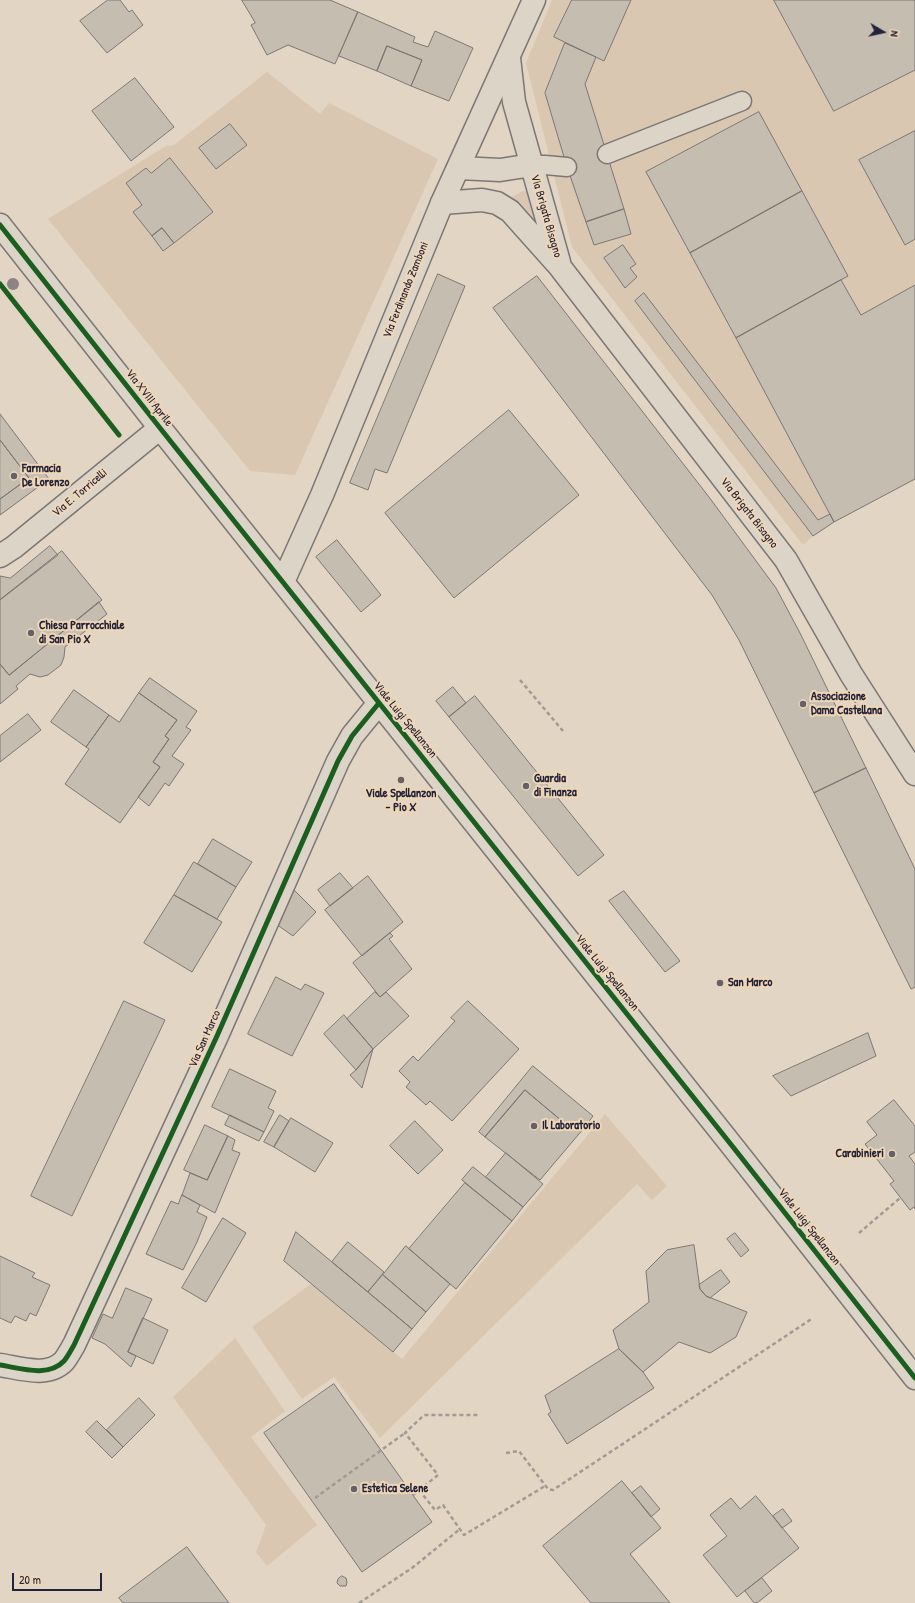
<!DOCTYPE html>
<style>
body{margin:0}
#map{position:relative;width:915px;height:1603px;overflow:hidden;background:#e2d5c3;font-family:"Patrick Hand",sans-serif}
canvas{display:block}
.north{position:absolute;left:863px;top:12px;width:40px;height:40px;-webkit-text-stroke:3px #efd6b6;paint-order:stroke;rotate:99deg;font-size:11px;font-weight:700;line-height:16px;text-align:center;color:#22223b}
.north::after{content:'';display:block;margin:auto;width:14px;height:18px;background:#22223b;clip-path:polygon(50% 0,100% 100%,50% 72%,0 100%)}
.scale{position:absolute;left:12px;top:1573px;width:90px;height:18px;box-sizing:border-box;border:2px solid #22223b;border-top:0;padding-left:5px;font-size:12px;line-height:14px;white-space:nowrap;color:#22223b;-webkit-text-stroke:3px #efd6b6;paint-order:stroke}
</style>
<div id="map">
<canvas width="915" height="1603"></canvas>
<div class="north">N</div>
<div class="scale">20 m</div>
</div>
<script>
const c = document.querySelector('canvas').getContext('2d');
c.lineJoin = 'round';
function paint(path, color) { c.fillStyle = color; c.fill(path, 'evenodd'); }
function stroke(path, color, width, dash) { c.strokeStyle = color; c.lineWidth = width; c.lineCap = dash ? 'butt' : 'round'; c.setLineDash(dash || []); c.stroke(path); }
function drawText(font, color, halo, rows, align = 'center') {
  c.font = font + ' "Patrick Hand",sans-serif'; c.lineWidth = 4; c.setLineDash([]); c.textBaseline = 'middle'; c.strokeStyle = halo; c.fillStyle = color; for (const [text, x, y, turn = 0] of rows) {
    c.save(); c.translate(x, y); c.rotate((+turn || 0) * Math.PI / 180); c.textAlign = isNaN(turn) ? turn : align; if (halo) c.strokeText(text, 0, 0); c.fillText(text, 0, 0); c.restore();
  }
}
const built = new Path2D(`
 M552,0h363v479l-81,43 -21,14 -10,9 -231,-298 -46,-184z
 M267,72l53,42 9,-11 109,56 -143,316 -45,-4 -202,-252 118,-73 8,-1z
 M523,191h2l5,3 11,38 -30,-33 1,-2z
 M605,1114l62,72 -15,14 -15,-16 -257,254 -46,-61 -32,22 -50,-72 59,-43 91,75z
 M235,1338l50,73 -34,26 66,88 -50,41 -11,-14 10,-27 -93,-128z`);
const building = new Path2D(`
 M108,0h12l9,12 3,-2 11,15 -36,28 -27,-32z
 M242,0h88l28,12 -23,52 -47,-19 -21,10 -16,-30 4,-2z
 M572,0h59l-27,61 -50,-24z
 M774,0h141v70l-81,41z
 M358,12l57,25 -2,5 15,5 7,-16 38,17 -24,53 -38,-15 11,-26 -35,-14 -10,25 -38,-15z
 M565,43l31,14 -11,27 39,125 -38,13 -19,-55 -22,-74z
 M387,46l35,14 -11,26 -34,-15z
 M135,78l39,49 -43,34 -39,-50z
 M759,112l43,79 -112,62 -44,-81z
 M230,124l17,21 -31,24 -17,-21z
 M915,131v108l-10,6 -46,-85z
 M170,158l43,54 -39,31 -12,-15 -10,8 -19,-24 9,-7 -16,-22 20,-15 5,5z
 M802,191l46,85 -112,62 -46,-85z
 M624,209l7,25 -37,11 -8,-23z
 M162,228l12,15 -11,8 -11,-15z
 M623,245l13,19 -6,4 7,9 -12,11 -21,-30z
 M438,274l27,12 -78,187 -12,-4 -7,21 -18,-7z
 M537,276l172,221 67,91 24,45 66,135 -52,25 -75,-153 -27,-45 -219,-287z
 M841,280l20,35 54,-30v194l-81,43 -98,-184z
 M644,293l174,227 12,-6 4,8 -21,14 -178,-235z
 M509,410l70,85 -125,103 -69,-85z
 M0,414l49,65 -49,36v-16l29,-21 -29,-38z
 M0,440l29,38 -29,21z
 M337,540l44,55 -20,17 -45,-55z
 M50,546l8,9 -58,45v-24l10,2z
 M62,551l40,49 -93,75 -9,-11v-64z
 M99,602l8,12 -42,33 -1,10 -3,8 -13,10 -8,2 -10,-3 -14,12 2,3 -18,15v-40l9,11z
 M150,678l47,33 -11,16 5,3 -19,26 12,8 -15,22 -4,-3 -16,23 -11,-9 22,-30 -7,-5 16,-23 -4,-3 12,-16 -38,-27z
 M453,687l13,16 -17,14 -13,-16z
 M74,690l35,25 -23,32 -35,-25z
 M139,693l38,27 -12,16 4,3 -16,23 7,5 -40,56 -55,-39 24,-35 -3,-2 23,-32 10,7z
 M475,696l129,159 -26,21 -129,-159z
 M28,714l13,16 -41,32v-26z
 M866,768l49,101v118l-4,2 -97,-196z
 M213,839l39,23 -16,25 -38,-23z
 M194,862l42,25 -19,32 -43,-24z
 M340,873l13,15 -23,18 -12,-16z
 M368,876l35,46 -41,34 -37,-46z
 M292,888l24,24 -23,24 -17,-12z
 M624,891l56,70 -15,11 -56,-71z
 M174,895l48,27 -30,50 -48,-29z
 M390,933l3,3 -4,3 23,30 -32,28 -27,-34z
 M276,977l25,13 4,-6 19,9 -32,63 -44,-22z
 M375,992l5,5 6,-5 23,24 -36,33 -26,-30z
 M124,1001l41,19 -93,196 -41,-20z
 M468,1001l51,48 -67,72 -22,-20 -4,4 -20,-18 4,-5 -11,-11 14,-15 5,5 37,-40 -4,-3z
 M344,1015l29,34 -17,21 -32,-36z
 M868,1033l8,23 -85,40 -18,-20z
 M373,1049l-11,39 -12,-13 6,-5z
 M533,1066l60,50 -9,12 -5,-5 -10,4 -44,-37 -40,47 -6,-5z
 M230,1069l46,22 -8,17 6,3 -10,21 -52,-25z
 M525,1090l44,37 10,-4 5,5 -44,52 -55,-43z
 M894,1100l21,26v26l-6,4 6,8v45l-1,-2 -4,3 -20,-26 4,-3 -29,-37 12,-9 -10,-13z
 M230,1115l34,17 -5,9 -34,-16z
 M280,1115l9,6 -15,26 -10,-5z
 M291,1118l42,25 -18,29 -41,-25z
 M415,1121l28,29 -25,24 -28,-28z
 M205,1125l23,11 -21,44 -23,-10z
 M228,1136l7,4 -3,10 8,3 -25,60 -33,-18 8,-22 17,7z
 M506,1153l37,31 -20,23 -37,-30z
 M473,1167l50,40 -11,14 -50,-41z
 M465,1183l47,38 -56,68 -47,-40z
 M182,1195l18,10 -3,7 10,5 -10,25 -14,28 -37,-16 25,-53 7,3z
 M223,1218l23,15 -40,69 -24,-14z
 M296,1232l116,97 -19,23 -109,-91z
 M735,1233l14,17 -8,7 -14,-18z
 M348,1242l36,30 -16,20 -36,-30z
 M694,1245l6,44 6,7 41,16 -11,25 -26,16 -31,-11 -36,30 -24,-23 -6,-19 36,-28 -3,-31 21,-21z
 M406,1246l44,38 -24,28 -43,-37z
 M0,1256l35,17 -3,4 18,8 -14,31 -6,-3 -4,8 -11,-5 -4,7 -11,-5z
 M721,1270l9,12 -20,16 -4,-2 -6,-7 -1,-4z
 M383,1275l43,37 -14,17 -44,-37z
 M126,1288l26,11 -24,53 8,4 -5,11 -26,-23 -13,-6 11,-24 9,4z
 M143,1318l25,12 -15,34 -25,-12z
 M619,1349l24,23 11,16 -87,56 -19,-30 3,-2 -6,-16z
 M334,1384l98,138 -70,50 -98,-139z
 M139,1398l16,17 -32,32 -16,-17z
 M97,1421l26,26 -11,11 -26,-26z
 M622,1481l39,47 -31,26 40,49h-79l-48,-57z
 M641,1486l19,23 -9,8 -19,-24z
 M756,1496l43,52 -62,49 -34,-42 24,-19 -17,-21 21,-17 9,11z
 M783,1509l9,12 -10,7 -9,-12z
 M187,1547l42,56h-106l-4,-5z
 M342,1576l4,2 1,4 -1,4h-6l-3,-3 1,-4z
 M762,1578l10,13 -15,12h-3l-9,-12z`);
const path = new Path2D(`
 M520,680l43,51
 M859,1233l41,-35
 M506,1453l13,-2 29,38 5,1 260,-172
 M419,1490l16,20 8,-5 21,30 81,-49
 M413,1495l25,-20 -33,-42 19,-18h56
 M315,1498l90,-65
 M359,1603l53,-35 48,-39`);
const service = new Path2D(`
 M607,154l135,-53
 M532,165h13l22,2`);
const minor = new Path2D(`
 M509,58l5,44 45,160
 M459,168l41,2 32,-5
 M442,203l40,-3 15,3 13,8 50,56 226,293 65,114 64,100
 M0,556l14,-9 146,-119
 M0,1365c20,3 48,13 64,-4 4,-5 7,-11 10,-16l143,-309 121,-275 14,-25 27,-33`);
const tertiary = new Path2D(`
 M0,225l160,203 573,719 182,231
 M283,582l39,-87 120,-292 92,-203`);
const cycleway = new Path2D(`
 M0,225l160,203 573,719 182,231
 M0,284l119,151
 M0,1365c20,3 48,13 64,-4 4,-5 7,-11 10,-16l143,-309 121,-275 14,-25 27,-33`);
const trees = [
 [13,284]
];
const markers = [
 [14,476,4,"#65616b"],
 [31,633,4,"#65616b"],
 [803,704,4,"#65616b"],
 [401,780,4,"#65616b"],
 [526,786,4,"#65616b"],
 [720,983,4,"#65616b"],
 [534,1126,4,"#65616b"],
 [892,1154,4,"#65616b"],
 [354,1489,4,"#65616b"]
];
const streetNames = [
 ["Via Brigata Bisagno",546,216,74],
 ["Via Ferdinando Zamboni",406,290,-68],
 ["Via XVIII Aprile",149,398,52],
 ["Via E. Torricelli",80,493,-40],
 ["Via Brigata Bisagno",749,513,52],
 ["Viale Luigi Spellanzon",405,720,51],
 ["Viale Luigi Spellanzon",607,973,51],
 ["Via San Marco",205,1039,-66],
 ["Viale Luigi Spellanzon",809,1227,52]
];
const poiNames = [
 ["Farmacia",22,469],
 ["De Lorenzo",22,483],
 ["Chiesa Parrocchiale",39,626],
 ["di San Pio X",39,640],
 ["Associazione",811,697],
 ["Dama Castellana",811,711],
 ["Guardia",534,779],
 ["di Finanza",534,793],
 ["Viale Spellanzon",401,794,"center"],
 ["- Pio X",401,808,"center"],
 ["San Marco",728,983],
 ["Il Laboratorio",542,1126],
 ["Carabinieri",884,1154,"right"],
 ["Estetica Selene",362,1489]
];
paint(built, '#d9c7b2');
paint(building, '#c6bdb1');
stroke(building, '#7d7774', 1);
stroke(service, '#7d7774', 21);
stroke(minor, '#7d7774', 25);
stroke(tertiary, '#7d7774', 25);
stroke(path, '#a19a95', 2.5, [4, 3]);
stroke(service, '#ddd4c8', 18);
stroke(minor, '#ddd4c8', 22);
stroke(tertiary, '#ddd4c8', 22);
stroke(cycleway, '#1b5e20', 5);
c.fillStyle = '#8c8484';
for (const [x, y] of trees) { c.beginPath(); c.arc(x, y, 6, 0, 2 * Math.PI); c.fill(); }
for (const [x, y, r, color] of markers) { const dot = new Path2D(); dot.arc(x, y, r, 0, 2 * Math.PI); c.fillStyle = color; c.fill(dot); stroke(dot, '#efd6b6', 1.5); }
drawText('12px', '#22223b', '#efd6b6', streetNames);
drawText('bold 12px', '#22223b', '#efd6b6', poiNames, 'left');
</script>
